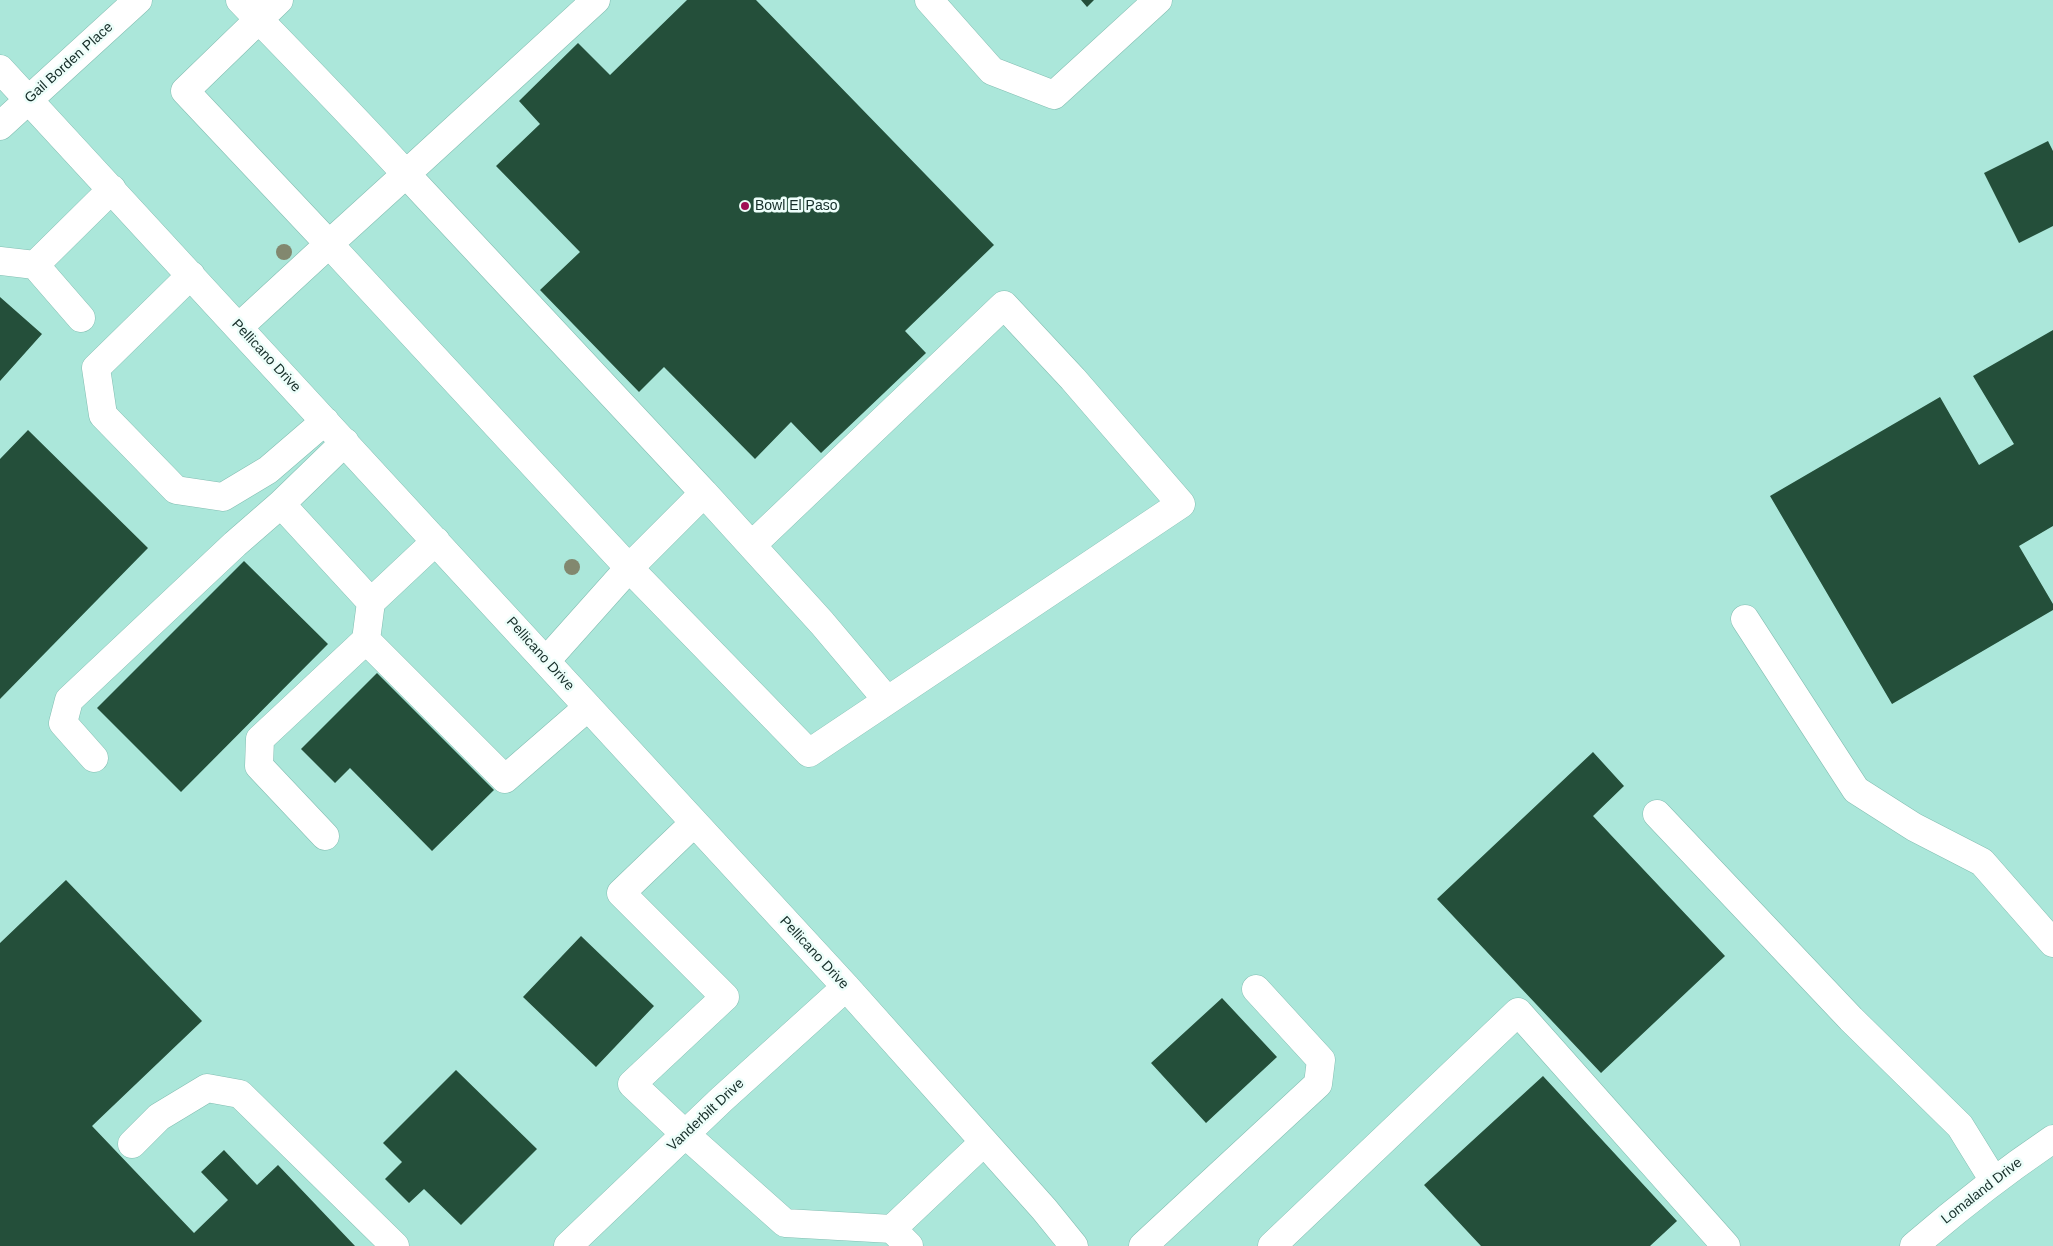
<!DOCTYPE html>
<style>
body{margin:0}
canvas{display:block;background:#abe7da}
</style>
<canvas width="2053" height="1246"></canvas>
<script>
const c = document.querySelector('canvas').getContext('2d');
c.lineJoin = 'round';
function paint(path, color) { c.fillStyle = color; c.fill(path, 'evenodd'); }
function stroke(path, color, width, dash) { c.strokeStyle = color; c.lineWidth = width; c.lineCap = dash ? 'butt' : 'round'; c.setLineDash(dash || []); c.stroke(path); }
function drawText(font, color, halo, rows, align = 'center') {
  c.font = font + ' Helvetica,sans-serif'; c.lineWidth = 5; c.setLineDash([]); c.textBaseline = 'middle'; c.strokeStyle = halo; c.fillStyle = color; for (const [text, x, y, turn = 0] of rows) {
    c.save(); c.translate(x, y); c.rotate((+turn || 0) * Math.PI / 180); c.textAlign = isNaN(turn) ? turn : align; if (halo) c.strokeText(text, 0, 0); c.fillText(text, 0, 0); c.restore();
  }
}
const building = new Path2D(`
 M687,0h69l238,245 -89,86 21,22 -105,100 -30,-31 -36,37 -91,-92 -25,25 -99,-102 40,-38 -84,-86 44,-42 -21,-23 59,-58 32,32z
 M1081,0h13l-7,7z
 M2048,141l5,10v75l-34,17 -35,-70z
 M0,297l42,37 -42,47z
 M2053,330v196l-34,20 34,58v6l-161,94 -122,-208 170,-99 39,68 35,-21 -41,-68z
 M28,430l120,118 -148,151v-240z
 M244,561l84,83 -147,148 -84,-84z
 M377,673l117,117 -62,61 -82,-83 -15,15 -34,-34z
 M1593,752l31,34 -31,30 132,140 -124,117 -164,-174z
 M66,880l136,141 -110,105 102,107 34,-33 -27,-28 23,-22 33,35 21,-20 77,81h-355v-303z
 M581,936l73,70 -58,61 -73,-70z
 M1222,998l55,59 -71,66 -55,-60z
 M456,1070l81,79 -76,76 -37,-36 -15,14 -24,-24 17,-17 -19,-19z
 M1543,1076l134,145 -27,25h-169l-57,-61z`);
const minor = new Path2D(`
 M240,0c56,58 112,115 166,174l-77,70 -144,-153 94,-91
 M596,0l-190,174 298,319 -75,75 180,185 372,-249 -108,-125 -69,-74 -252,240
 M929,0l63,71 62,24 104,-95
 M0,69l846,918 198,222 30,37
 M0,126l138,-126
 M0,261l35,4
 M191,275l-95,93 7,47 73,75 47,7 45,-27 57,-49
 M81,318l-46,-53 77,-76
 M239,327l90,-83 300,324 -83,93
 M345,442l-64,62 90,98 -5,38 139,139 83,-72
 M704,493l118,130 65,77
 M371,602l65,-61
 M1745,619l111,171 58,37 68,35 71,81
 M94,758l-31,-35 6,-23 166,-156 46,-40
 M1657,814l194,205 109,107 34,55
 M694,823l-73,70 104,104 -93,87 53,50 100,89 107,6 17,17
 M325,836l-66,-70 1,-27 106,-99
 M132,1144l27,-27 48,-29 33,6 155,152
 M892,1229l92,-87
 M568,1246l154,-147 124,-112
 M1143,1246l175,-162 3,-24 -65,-71
 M1272,1246l246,-234 208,234
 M1914,1246c44,-38 90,-74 139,-107`);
const trees = [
 [284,252],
 [572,567]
];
const markers = [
 [745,206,5,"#a00d54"]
];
const streetNames = [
 ["Gail Borden Place",69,63,-42],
 ["Pellicano Drive",266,356,47],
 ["Pellicano Drive",540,654,48],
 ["Pellicano Drive",814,953,47],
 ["Vanderbilt Drive",706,1115,-43],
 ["Lomaland Drive",1982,1191,-38]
];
const poiNames = [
 ["Bowl El Paso",755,206]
];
paint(building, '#244f3a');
stroke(minor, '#83beb2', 29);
stroke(minor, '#fff', 28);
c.fillStyle = '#82886f';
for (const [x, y] of trees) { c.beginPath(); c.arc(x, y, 8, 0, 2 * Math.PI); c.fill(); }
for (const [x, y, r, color] of markers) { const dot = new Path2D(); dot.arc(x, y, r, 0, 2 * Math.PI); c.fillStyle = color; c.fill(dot); stroke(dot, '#edfefa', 2); }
drawText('14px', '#152d28', '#edfefa', streetNames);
drawText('14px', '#152d28', '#edfefa', poiNames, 'left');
</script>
